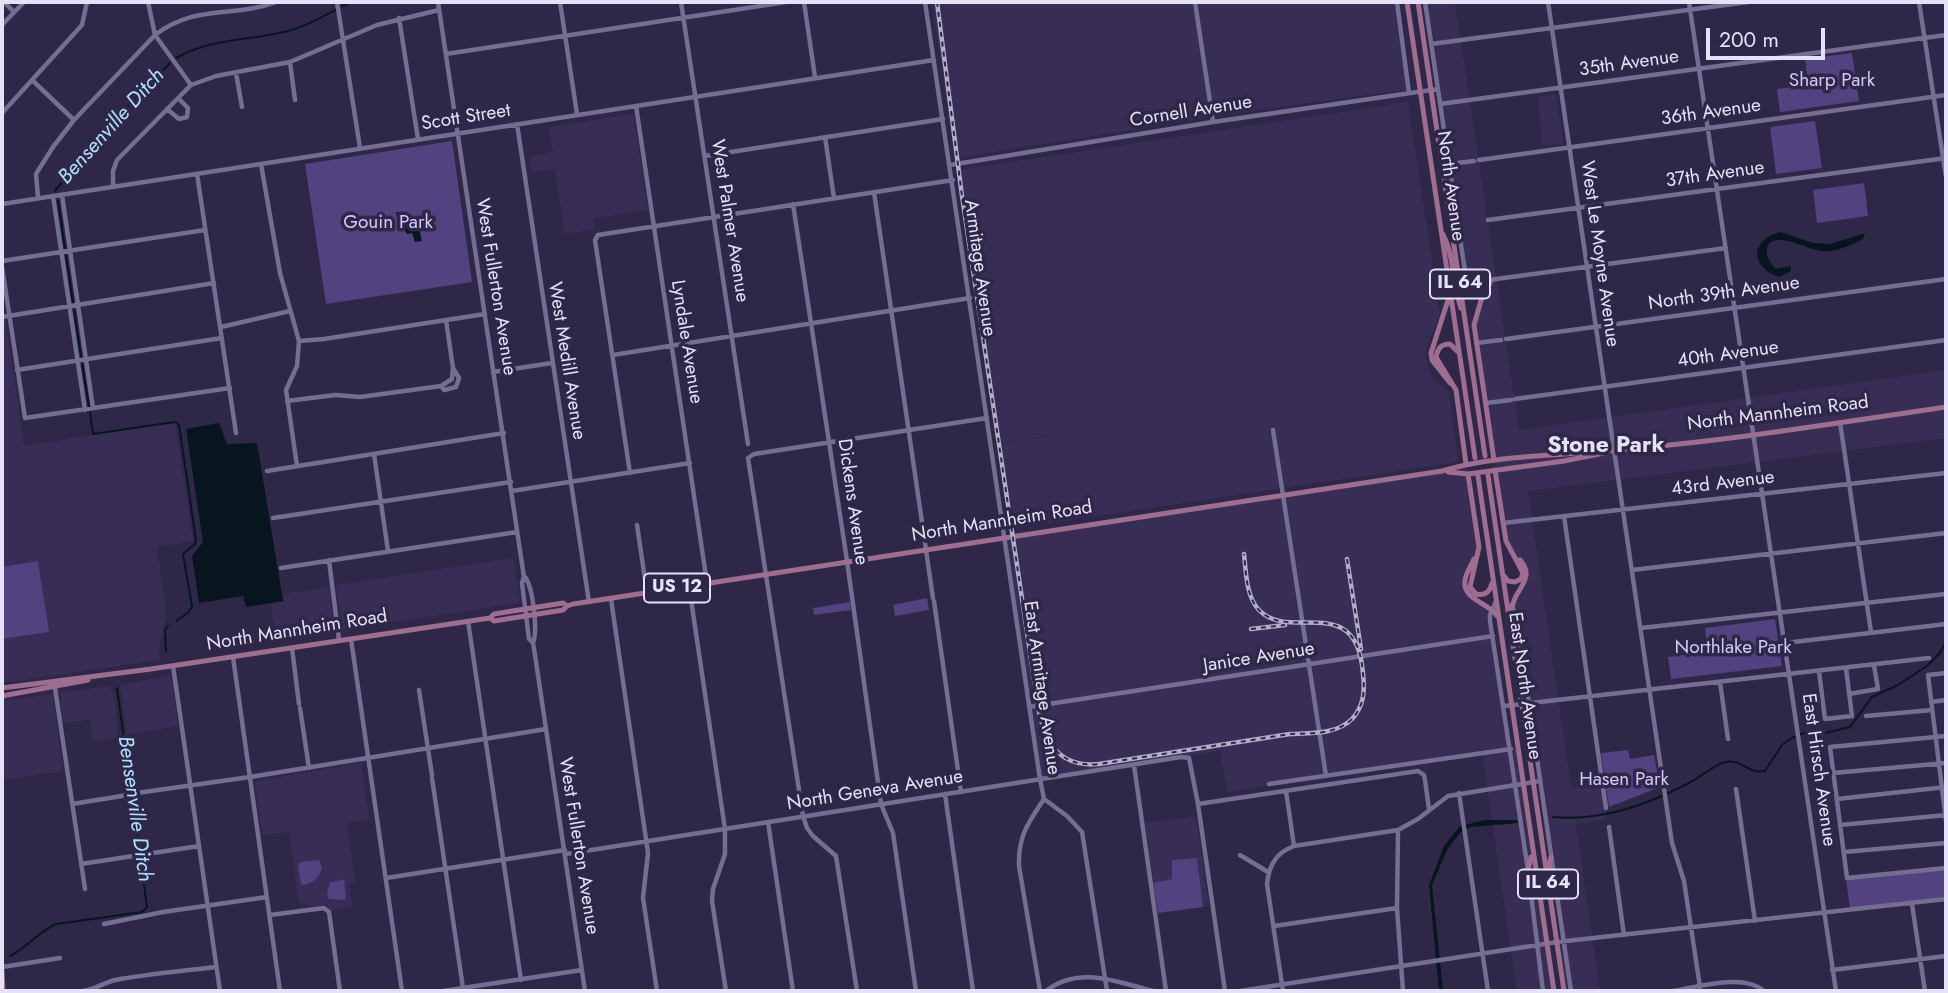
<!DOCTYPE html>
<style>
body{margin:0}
#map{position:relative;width:1948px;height:993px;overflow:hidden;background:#2f2748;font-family:Jost,sans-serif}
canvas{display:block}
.frame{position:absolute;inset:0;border:4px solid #e5e1f7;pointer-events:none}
.scale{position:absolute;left:1706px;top:28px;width:119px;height:32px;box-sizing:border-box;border:4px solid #e5e1f7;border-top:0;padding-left:9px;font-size:21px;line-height:24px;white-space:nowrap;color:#e5e1f7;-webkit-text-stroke:5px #2f2748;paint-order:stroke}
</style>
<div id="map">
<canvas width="1948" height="993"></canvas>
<div class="frame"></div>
<div class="scale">200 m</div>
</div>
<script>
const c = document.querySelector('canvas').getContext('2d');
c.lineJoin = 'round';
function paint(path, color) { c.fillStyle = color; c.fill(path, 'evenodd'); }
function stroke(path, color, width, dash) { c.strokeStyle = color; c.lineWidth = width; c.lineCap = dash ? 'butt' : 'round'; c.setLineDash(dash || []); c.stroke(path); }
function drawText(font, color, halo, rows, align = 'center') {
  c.font = font + ' Jost,sans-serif'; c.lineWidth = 7; c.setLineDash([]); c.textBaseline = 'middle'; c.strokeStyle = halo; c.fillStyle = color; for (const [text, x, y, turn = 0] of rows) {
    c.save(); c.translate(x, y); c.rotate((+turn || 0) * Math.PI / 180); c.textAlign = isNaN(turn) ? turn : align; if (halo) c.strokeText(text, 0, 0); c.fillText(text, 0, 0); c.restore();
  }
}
const built = new Path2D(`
 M932,2h463l12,88 -138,18 -314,50z
 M1425,2h30l64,428 427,-60v68l-418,53 43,296 31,-4 2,16 3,20 -31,5 24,167h-36l-7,-49h6l-47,-327 -4,-8 9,-19 4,-23 -18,-19 -4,-23 -28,-203 16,-39 -25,-1z
 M1556,94l7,49 -21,3 -4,-49z
 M1408,102l32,212 -14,34v10l6,19 17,15 9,70 -442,66 -17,-84 78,-12 -76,11 -42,-273z
 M633,114l15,96 -54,8 1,11 -30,5 -10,-65 -24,3 -2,-16 24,-4 -4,-25z
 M2,293l22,153 151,-24 18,119 -36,6 10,70 -4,8 -4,24 1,11 -158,23v-44l46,-7 -10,-71 -36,6z
 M1467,468l11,71 -2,16 -10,21 1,16 23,15 20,141 8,2 36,241h-37l-35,-238 -255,39 -7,-41 -180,28 -35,-241z
 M513,558l7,42 -2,3 -176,27 -6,-45z
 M329,587l6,43 -59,9 -5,-35 13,-2v-8z
 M168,676l4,4 6,46 -51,8 -7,-49z
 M110,686l4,10 5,42 -26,3 -3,-21 -27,3 -3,-30z
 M53,694l10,77 -61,9v-79z
 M361,763l8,56 -22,4 8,59 -6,2 4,23 -22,3 -4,-5 -19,1 -5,-3 -4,1 -10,-72 -27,3 -7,-52 1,-2z
 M1196,816l13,90 -51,7 -13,-90z`);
const green = new Path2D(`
 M1852,53l7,48 -79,11 -3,-23 31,-4 -3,-26z
 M1815,121l7,47 -46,6 -6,-47z
 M452,141l20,141 -146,22 -21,-140z
 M1864,183l4,33 -51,7 -4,-33z
 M38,561l11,71 -47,7v-72z
 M927,598l2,12 -34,6 -2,-11z
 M850,602l1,8 -37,5 -1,-7z
 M1775,619l7,47 -111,13 -3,-22 39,-5 -2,-24z
 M1628,750l2,9 24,-4 6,32 -51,20 -8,-54z
 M1197,858l6,49 -45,6 -5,-30 19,-4v-19z
 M319,860l3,8c-3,11 -10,16 -21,17l-3,-19 3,-4z
 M1946,869v28l-96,12 -4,-30z
 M344,879l2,20 -2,1 -15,-1 -2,-6 3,-10z`);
const water = new Path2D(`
 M396,212l9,1 1,11 5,4 8,-1 3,14 -7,1 -3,-9 -5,1 -5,-8h-4z
 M1781,232l32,11 17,1 35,-11 -2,6c-10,5 -20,10 -32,12 -17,2 -32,-9 -49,-11 -22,-1 -17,18 -6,29l15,-3v5l-12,6c-29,-9 -30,-38 2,-45z
 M219,423l8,21 30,-1 26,158 -37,6 -3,-11 -44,7 -7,-47 11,-14 -17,-113z
 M1485,820h32l1,3 -48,4 -10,6 -12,15 -16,37 11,106h-4l-10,-106 15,-39 16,-20z`);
const stream = new Path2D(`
 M342,6l9,-4
 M176,58c37,-20 69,-17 108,-26 18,-4 35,-13 51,-22
 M55,191l50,-61 65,-67
 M58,201l7,47
 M66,256l7,47
 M74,310l7,47
 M82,364l7,42
 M90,412l3,22 82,-12 4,3 17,115 -1,4 -12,10 9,52 -3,6 -13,9
 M166,651l-1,-21 3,-4
 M1553,817c49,4 91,-11 134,-33 13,-6 25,-18 38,-22 16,-4 24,13 40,9l17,-26 8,-6 14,-6 17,1 29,-7 22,-30 26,-12 29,-19 13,-13 6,-11
 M10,956c17,-8 29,-25 46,-32l86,-12 5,-5 -30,-219`);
const minor = new Path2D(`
 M4,2l10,10
 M148,2l7,33 36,50
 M337,2l23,146
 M438,2l86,575 -2,6 7,56 4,4 2,12 50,336
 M560,2l17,112
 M681,2l67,442
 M804,2l11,75
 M925,2l115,777 4,20 23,17 15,16 25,159
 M1195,2l18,120
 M1397,2l12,91
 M1425,2l42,283
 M1548,2l124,841 12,38 16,106
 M1689,2l147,989
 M1919,2l27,175
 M399,18l19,121
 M2,25l22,-23
 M1431,44l317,-42
 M446,54l340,-52
 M290,62l5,38
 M236,73l6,34
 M32,80l42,40
 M1440,104l506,-69
 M636,106l71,477
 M167,109l12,10 8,-2 1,-9 -10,-10
 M2,113l80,-88 5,-23
 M517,124l72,478
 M825,137l9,61
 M705,156l238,-37
 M1479,160l467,-65
 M261,164l19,109 19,68 -2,25 -11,24 11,76
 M1449,164l25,-3
 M950,165l263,-43 225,-33
 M197,174l39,259
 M113,187v-16l4,-11 74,-75 25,-9 74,-14 87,-37 62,-15
 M874,192l59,406
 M62,195l31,213
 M53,196l32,214
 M38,198l-2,-24 17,-27 21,-27 81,-85c40,-31 79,-17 121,-33
 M2,204l932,-144
 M793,204l54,357 34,243 12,29 23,158
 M1488,220l458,-62
 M2,261l203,-31
 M2,267l23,151 205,-30
 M1474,282l252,-34
 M2,317l212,-34
 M221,327l69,-16
 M1506,339l440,-60
 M299,341l25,-2 161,-25
 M1476,343l25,-3
 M613,355l357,-57
 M17,370l205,-32
 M493,372l59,-9
 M441,386l3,4 12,-3 3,-9 -6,-10
 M1515,399l431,-59
 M287,401l48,-6 25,2 81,-11 11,-7 1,-11 -7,-48
 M1486,403l25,-3
 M1840,422l31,210
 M1273,430l53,346
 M374,454l14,97
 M267,471l237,-38
 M630,473l-35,-233 3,-5 355,-55
 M512,491l178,-28
 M1564,516l42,292
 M273,518l238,-36
 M1503,523l443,-50
 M637,525l10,68
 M329,560l10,80
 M281,568l236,-36
 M1632,570l314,-37
 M525,577c8,10 13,54 8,66
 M689,586l36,243v25l-12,35 -1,12 14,90
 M611,599l37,254 -5,45 14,93
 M934,601l27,191
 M1496,601l-6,14v6l38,249 15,121
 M1511,605l5,10 55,376
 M468,621l53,359
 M1641,628l305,-34
 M351,639l51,352
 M1785,643l161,-19
 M292,648l7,56
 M233,657l47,334
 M173,666l47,325
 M1819,671l6,48 27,-3 -6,-48
 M1946,673l-18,2 18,146
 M1720,682l8,57
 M55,688l30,201
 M419,690l13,85
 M1849,694l29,-5 -4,-24
 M1931,702l15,-2
 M1504,706l425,-48
 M1029,707l464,-71
 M300,708l9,60
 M1866,716l66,-6
 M1946,736l-116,11 17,131 99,-10
 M1134,765l32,226
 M1833,773l113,-10
 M432,778l31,210
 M1269,784l242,-35
 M1736,789l19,132
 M137,793l113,-16 296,-48
 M1459,793l29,198
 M945,794l28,197
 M1837,799l109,-12
 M72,804l56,-9
 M1198,804l220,-33 6,4 1,5 4,29
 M768,822l25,169
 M1840,825l106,-10
 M1609,827l15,108
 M1398,830l-1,78 6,83
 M1294,846l104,-16 20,-11 30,-23 92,-15
 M1844,852l102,-9
 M566,854l615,-97 8,1 9,46 27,187
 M1240,855l28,17
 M81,864l118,-18
 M386,878l179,-28
 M1912,904l13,87
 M270,915l54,-7 5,4 11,79
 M104,924l59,-12 104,-15
 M1274,926l123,-18
 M2,967l58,-9
 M1832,970l114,-14
 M83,991c13,-2 20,-8 32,-11 33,-6 67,-9 101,-13
 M443,991l139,-21
 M857,991l-21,-135 -23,-20 -6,-8 -4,-12 -55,-358 6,-4 233,-36
 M1040,991l-21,-125c-1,-30 9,-43 25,-67
 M1046,991c33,-26 71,-9 107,0
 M1240,991l317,-49 389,-43
 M1283,991l-16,-107c2,-19 9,-31 27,-38l-8,-55
 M1673,991c26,-4 71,-18 91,0`);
const major = new Path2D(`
 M1407,2l68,456
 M1418,2l67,454
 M1442,233c13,22 10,51 19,75
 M1459,273c7,10 19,8 25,17l-10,35 20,135
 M1485,294l6,-14
 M1449,297l-18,56 1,7 18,23
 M1457,351l-7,-7c-9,0 -12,4 -14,13l20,33 10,74
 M1495,470l11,71 17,32 -2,6 -6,3 -7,-1 -4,-5
 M1448,472l20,2 96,-13 40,-8
 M1468,474l11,73 -9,40 6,7c9,2 14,-2 16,-11
 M1488,475l76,516
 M1478,476l76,515
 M1474,559c-3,7 -8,14 -9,21 -3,20 23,22 32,36
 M490,618l4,-4 69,-11 4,3
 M1510,618c1,-8 3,-16 6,-22 8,-14 16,-22 4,-36
 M2,688l149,-19 339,-51 4,3 69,-11 4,-4 6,-2 869,-133c57,-17 117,-15 175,-21 110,-9 220,-27 329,-43
 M2,696l86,-16
 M1528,870l3,-13
 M1548,871l3,-14
 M2,970l1,21`);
const rail = new Path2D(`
 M937,2l25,194 76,510c6,35 20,62 61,58l191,-30c20,-1 46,1 62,-15 12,-13 13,-28 11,-45 -6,-84 -73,-31 -104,-64 -13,-13 -13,-39 -15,-56
 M1347,559l14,90
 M1251,629l34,-4`);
const shields = [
 [1460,284,60],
 [677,588,66],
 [1548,884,60]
];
const shieldNames = [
 ["IL 64",1460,284],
 ["US 12",677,588],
 ["IL 64",1548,884]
];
const streetNames = [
 ["35th Avenue",1629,64,-8],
 ["Cornell Avenue",1191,112,-9],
 ["36th Avenue",1711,113,-8],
 ["Scott Street",466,118,-9],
 ["37th Avenue",1715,175,-8],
 ["North Avenue",1450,186,82],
 ["West Palmer Avenue",729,221,81],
 ["West Le Moyne Avenue",1599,254,82],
 ["Armitage Avenue",979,268,82],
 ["West Fullerton Avenue",495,287,81],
 ["North 39th Avenue",1724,294,-8],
 ["Lyndale Avenue",686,342,81],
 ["40th Avenue",1728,355,-8],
 ["West Medill Avenue",566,361,81],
 ["North Mannheim Road",1778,414,-7],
 ["43rd Avenue",1723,484,-7],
 ["Dickens Avenue",852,502,82],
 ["North Mannheim Road",1002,522,-9],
 ["North Mannheim Road",297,631,-9],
 ["Janice Avenue",1259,658,-9],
 ["East North Avenue",1524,686,82],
 ["East Armitage Avenue",1041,688,82],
 ["East Hirsch Avenue",1818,770,82],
 ["North Geneva Avenue",875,791,-9],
 ["West Fullerton Avenue",578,846,81]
];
const parkNames = [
 ["Sharp Park",1832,81],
 ["Gouin Park",388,223],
 ["Northlake Park",1733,648],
 ["Hasen Park",1624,780]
];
const waterNames = [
 ["Bensenville Ditch",112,127,-48],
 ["Bensenville Ditch",134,809,82]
];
const quarterNames = [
 ["Stone Park",1606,446]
];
paint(built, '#382e55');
paint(green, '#52427f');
paint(water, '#07161e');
stroke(stream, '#07161e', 2);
stroke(minor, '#756e93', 4.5);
stroke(major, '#9e6d8f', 5);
stroke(rail, '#b3aec7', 4.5);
stroke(rail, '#2f2748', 2, [5]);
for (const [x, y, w] of shields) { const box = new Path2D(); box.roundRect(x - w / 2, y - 14.5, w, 29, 5); c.fillStyle = '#2f2748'; c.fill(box); stroke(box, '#e5e1f7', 2); }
drawText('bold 18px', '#e5e1f7', null, shieldNames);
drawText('19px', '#e5e1f7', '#2f2748', streetNames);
drawText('19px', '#d2c9f8', '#2f2748', parkNames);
drawText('italic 21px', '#afe1fe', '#2f2748', waterNames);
drawText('bold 23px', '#e5e1f7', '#2f2748', quarterNames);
</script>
